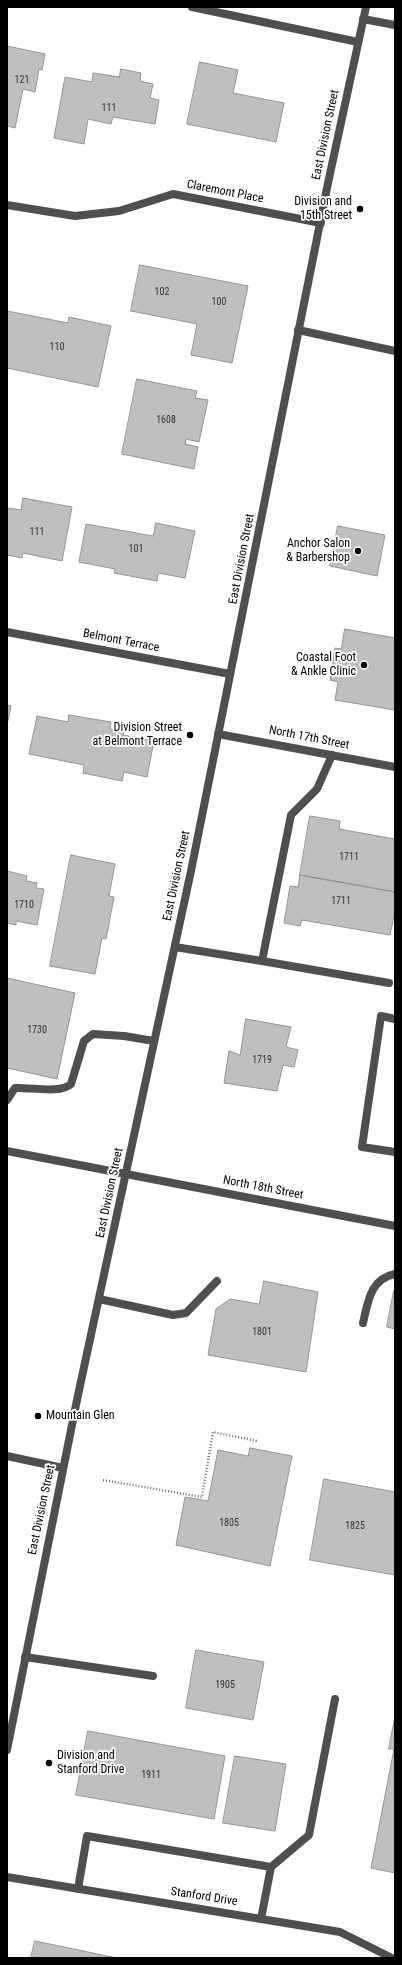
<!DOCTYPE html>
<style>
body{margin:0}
#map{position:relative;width:402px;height:1965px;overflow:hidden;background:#fff;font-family:"Roboto Condensed",sans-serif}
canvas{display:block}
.frame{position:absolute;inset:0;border:8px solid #000;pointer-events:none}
</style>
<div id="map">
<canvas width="402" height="1965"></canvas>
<div class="frame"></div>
</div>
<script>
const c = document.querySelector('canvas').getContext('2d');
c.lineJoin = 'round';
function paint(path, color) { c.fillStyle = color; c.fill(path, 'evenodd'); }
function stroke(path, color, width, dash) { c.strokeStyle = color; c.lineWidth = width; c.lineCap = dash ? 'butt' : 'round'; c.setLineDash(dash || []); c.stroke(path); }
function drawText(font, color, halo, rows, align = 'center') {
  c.font = font + ' "Roboto Condensed",sans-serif'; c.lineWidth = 3.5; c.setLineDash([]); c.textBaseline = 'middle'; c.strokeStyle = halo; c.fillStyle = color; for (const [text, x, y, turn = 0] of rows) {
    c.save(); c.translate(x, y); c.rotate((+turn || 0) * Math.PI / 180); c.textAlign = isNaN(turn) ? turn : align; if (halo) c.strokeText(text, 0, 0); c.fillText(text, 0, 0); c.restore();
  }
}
const building = new Path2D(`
 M7,46l38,8 -3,16 -3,-1 -4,23 -12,-3 -8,39 -8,-2z
 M200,62l38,8 -5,23 51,10 -8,39 -89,-18z
 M121,69l20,4 -1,8 13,3 -3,14 9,2 -4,24 -42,-7 -2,7 -23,-5 -4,25 -30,-6 11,-61 27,5 1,-9 26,4z
 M140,265l108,21 -16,77 -41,-8 6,-31 -66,-13z
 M7,311l61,12 1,-6 42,9 -13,61 -91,-19z
 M137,379l60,12 -2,7 13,2 -9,42 -13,-3 -1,5 13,3 -4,22 -72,-15z
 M23,498l49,9 -10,54 -39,-8 -1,5 -15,-3v-47l14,2z
 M156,523l39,8 -10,47 -27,-5 -1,8 -43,-8 1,-4 -36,-7 7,-38 67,12z
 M338,526l47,9 -8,41 -47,-10z
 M345,629l50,9v72l-60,-10 3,-18 -8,-2 5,-32 6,1z
 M7,705l4,1 -4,19z
 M69,715l42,7 -1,7 14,2 -1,4 31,6 -7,36 -23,-5 -2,9 -39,-8 1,-8 -55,-11 8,-38 31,6z
 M310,816l30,5 -1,8 56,10v53l-95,-17z
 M71,855l44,9 -6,32 5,1 -8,42 -4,-1 -7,36 -45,-8z
 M7,871l20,5 -1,5 11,2 -1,5 8,1 -7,36 -21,-4v4l-9,-2z
 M300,875l95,17v19l-5,24 -88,-15 -2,6 -16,-3 6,-37 8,1z
 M7,978l68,15 -18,86 -50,-11z
 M246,1019l45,8 -5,20 12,3 -4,17 -11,-2 -6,26 -53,-8 5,-32 11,4z
 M264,1281l54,11 -12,80 -98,-17 8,-46 14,-10 29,5z
 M394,1291h1v38l-8,-2z
 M250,1448l42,8 -22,110 -94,-21 9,-48 23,4 10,-51 30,6z
 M324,1479l71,13v83l-85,-15z
 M196,1650l68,12 -11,58 -67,-12z
 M395,1716v157l-24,-5 23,-119h-5z
 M88,1731l137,25 -11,63 -138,-24z
 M235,1756l51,8 -11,67 -52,-8z
 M35,1941l82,17h-86z`);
const path = new Path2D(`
 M103,1480l99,17 11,-65 44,9`);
const service = new Path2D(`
 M192,7l166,35
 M363,19l32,6
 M298,330l97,21
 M175,947l87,14 29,-146 26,-26 15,-34
 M262,961l127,22
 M395,1019l-14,-3 -19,131 33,5
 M7,1100l8,-12c16,-1 45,6 56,-4l13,-43 9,-7 31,2 30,5
 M99,1299l74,16 13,-2 31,-32
 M363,1323c5,-21 7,-44 32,-49
 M7,1456l56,12
 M25,1657l128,19
 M271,1867l38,-32 26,-136
 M78,1889l9,-53 184,31 -10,52`);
const minor = new Path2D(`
 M7,205l68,11 44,-5 54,-17 148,29
 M7,632l223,42
 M218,734l177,33
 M7,1877l333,55 52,26`);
const tertiary = new Path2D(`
 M7,1151l388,75
 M7,1750l71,-355 113,-524 137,-688 38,-176`);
const markers = [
 [360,209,4,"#000"],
 [358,551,4,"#000"],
 [364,665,4,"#000"],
 [190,735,4,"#000"],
 [38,1416,4,"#000"],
 [49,1763,4,"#000"]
];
const numberNames = [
 ["121",22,80],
 ["111",109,108],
 ["102",162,292],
 ["100",219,302],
 ["110",57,347],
 ["1608",166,420],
 ["111",37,532],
 ["101",136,549],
 ["1711",349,857],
 ["1711",341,901],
 ["1710",24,905],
 ["1730",37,1030],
 ["1719",262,1060],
 ["1801",262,1332],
 ["1805",229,1523],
 ["1825",355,1526],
 ["1905",225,1685],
 ["1911",151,1775]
];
const streetNames = [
 ["East Division Street",326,135,-78],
 ["Claremont Place",225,192,11],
 ["East Division Street",242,559,-79],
 ["Belmont Terrace",121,641,11],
 ["North 17th Street",309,738,11],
 ["East Division Street",177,876,-78],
 ["North 18th Street",263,1188,11],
 ["East Division Street",110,1193,-78],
 ["East Division Street",42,1510,-78],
 ["Stanford Drive",204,1897,9]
];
const poiNames = [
 ["Division and",352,202],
 ["15th Street",352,216],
 ["Anchor Salon",350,544],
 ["& Barbershop",350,558],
 ["Coastal Foot",356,658],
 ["& Ankle Clinic",356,672],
 ["Division Street",182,728],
 ["at Belmont Terrace",182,742],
 ["Mountain Glen",46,1416,"left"],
 ["Division and",57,1756,"left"],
 ["Stanford Drive",57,1770,"left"]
];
paint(building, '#bfbfbf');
stroke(building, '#939393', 1);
stroke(path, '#717171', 2.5, [1, 2]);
stroke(service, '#4f4f4f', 8);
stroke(minor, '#4f4f4f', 8);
stroke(tertiary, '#4f4f4f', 8);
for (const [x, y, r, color] of markers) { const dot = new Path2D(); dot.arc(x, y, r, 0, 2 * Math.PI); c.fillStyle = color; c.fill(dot); stroke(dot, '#fff', 1.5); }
drawText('10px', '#303030', null, numberNames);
drawText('12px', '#000', '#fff', streetNames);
drawText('12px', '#000', '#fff', poiNames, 'right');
</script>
